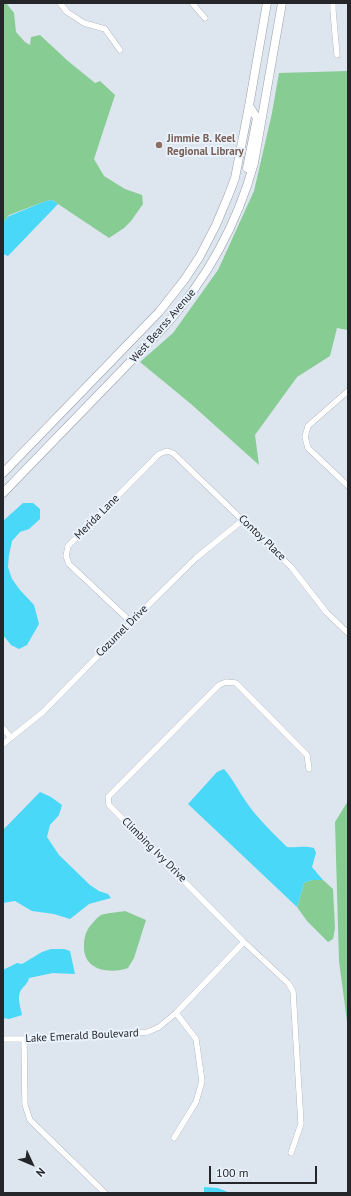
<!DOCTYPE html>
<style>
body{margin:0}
#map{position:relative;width:351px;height:1196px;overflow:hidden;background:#dde5ef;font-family:"PT Sans",sans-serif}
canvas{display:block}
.frame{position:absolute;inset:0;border:4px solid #24262a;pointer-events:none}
.north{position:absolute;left:12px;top:1144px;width:40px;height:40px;-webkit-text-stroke:3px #eaf2fc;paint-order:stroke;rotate:134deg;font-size:11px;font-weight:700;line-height:16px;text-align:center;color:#24262a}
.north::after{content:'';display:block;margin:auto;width:14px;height:18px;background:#24262a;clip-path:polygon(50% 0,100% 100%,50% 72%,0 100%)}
.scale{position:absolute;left:209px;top:1166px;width:108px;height:18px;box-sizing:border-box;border:2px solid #24262a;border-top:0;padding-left:5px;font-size:12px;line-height:14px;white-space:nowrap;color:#24262a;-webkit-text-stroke:3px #eaf2fc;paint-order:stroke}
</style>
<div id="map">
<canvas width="351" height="1196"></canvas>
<div class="frame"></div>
<div class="north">N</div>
<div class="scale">100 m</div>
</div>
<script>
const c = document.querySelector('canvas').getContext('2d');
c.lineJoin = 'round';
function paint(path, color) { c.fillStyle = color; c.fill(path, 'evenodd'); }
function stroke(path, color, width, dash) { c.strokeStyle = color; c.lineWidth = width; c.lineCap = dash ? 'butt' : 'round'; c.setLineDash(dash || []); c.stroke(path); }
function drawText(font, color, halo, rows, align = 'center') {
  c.font = font + ' "PT Sans",sans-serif'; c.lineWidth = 4; c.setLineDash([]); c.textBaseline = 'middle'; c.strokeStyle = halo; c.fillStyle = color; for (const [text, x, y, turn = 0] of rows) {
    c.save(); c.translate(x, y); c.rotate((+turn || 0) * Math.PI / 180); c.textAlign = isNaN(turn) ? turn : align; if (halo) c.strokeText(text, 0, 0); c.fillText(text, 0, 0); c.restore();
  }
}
const green = new Path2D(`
 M3,3h3l8,10 2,19 9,10 5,3 1,-8 9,-2 28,26 27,22 5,-2 15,14 -21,64 10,17 21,13 17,6 1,9 -12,17 -7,7 -15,10 -57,-38 -6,1 -37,14 -6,8z
 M348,71v259l-11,-2 -7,28 -33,21 -42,58 4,30 -68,-61 -51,-42 33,-29 45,-63 36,-79 18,-78 7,-40z
 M348,801v228l-9,-68 -4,-139z
 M312,880h11l10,9 2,39 -2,11 -5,3 -21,-21 -10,-14 7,-24z
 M125,911l21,9 -12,38 -6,10c-18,6 -44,3 -44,-21 0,-8 1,-14 6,-21 3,-3 7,-9 11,-11 6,-2 18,-3 24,-4z`);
const water = new Path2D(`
 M52,200l6,4 -50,52 -5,-2v-31l3,-4 3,-3 37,-15z
 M23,503h10l7,6v10l-11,10 -9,3 -8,9 -3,14 -1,12 4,12 8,11 14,15 5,19 -12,21 -8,4 -8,-4 -8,-10v-114z
 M224,769c9,10 15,23 23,34 11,16 26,30 40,44 10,1 17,-2 27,1l2,5 -4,14 11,13h-11l-8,3 -7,24 -109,-103 29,-32z
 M40,792l11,5 11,8 -3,10 -9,10 -3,12 12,18 31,30 9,6 9,3 3,4 -22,6 -19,15 -16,-5 -22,-3 -17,-10 -12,2v-73z
 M51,949h13l6,2 5,23 -22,-1 -24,5c-1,6 -7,9 -9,14 -3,6 1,17 2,23l-13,4 -6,-1v-48l14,-7 5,1 20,-12z
 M204,1187l14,1 12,5h-26z`);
const street = new Path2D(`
 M60,3l7,9 17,11 21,6 15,21
 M192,3l13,15
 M333,3v8l4,44
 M348,391l-40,35 -3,11 3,11 40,38
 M131,622l-62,-58 -3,-8 2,-10 91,-92 8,-3 6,2 118,114 36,46 21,20
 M3,728l8,10
 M3,744l40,-32 88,-90 65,-64 47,-38
 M3,1039h21l124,-7 11,-5 17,-14 68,-71
 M24,1039l1,66 5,15 75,73
 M174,1138l22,-36 6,-21 -6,-42 -20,-26
 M291,1153l10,-29 -8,-133 -5,-8 -44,-41 -135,-137 -1,-8 111,-112 7,-3 10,1 71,72 2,14`);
const secondary = new Path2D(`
 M247,168l10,-50 -8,-12
 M3,473l156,-161 26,-33 15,-23 16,-31 13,-31 6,-16 14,-72 18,-103
 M3,493l161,-166c43,-48 73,-102 90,-164l28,-160`);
const markers = [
 [159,145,4,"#8d6e63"]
];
const educationNames = [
 ["Jimmie B. Keel",167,139],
 ["Regional Library",167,152]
];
const streetNames = [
 ["West Bearss Avenue",163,326,-49],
 ["Merida Lane",97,517,-45],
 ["Contoy Place",262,538,44],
 ["Cozumel Drive",122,631,-45],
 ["Climbing Ivy Drive",154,850,45],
 ["Lake Emerald Boulevard",82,1036,-3]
];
paint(green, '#86cc93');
paint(water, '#49d8f7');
stroke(street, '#969da7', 6);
stroke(secondary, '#969da7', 9);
stroke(street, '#fff', 5.5);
stroke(secondary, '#fff', 8);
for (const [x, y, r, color] of markers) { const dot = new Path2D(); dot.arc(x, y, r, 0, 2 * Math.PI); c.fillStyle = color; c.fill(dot); stroke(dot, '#eaf2fc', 1.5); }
drawText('bold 11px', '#785e54', '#eaf2fc', educationNames, 'left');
drawText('11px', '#24262a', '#eaf2fc', streetNames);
</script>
